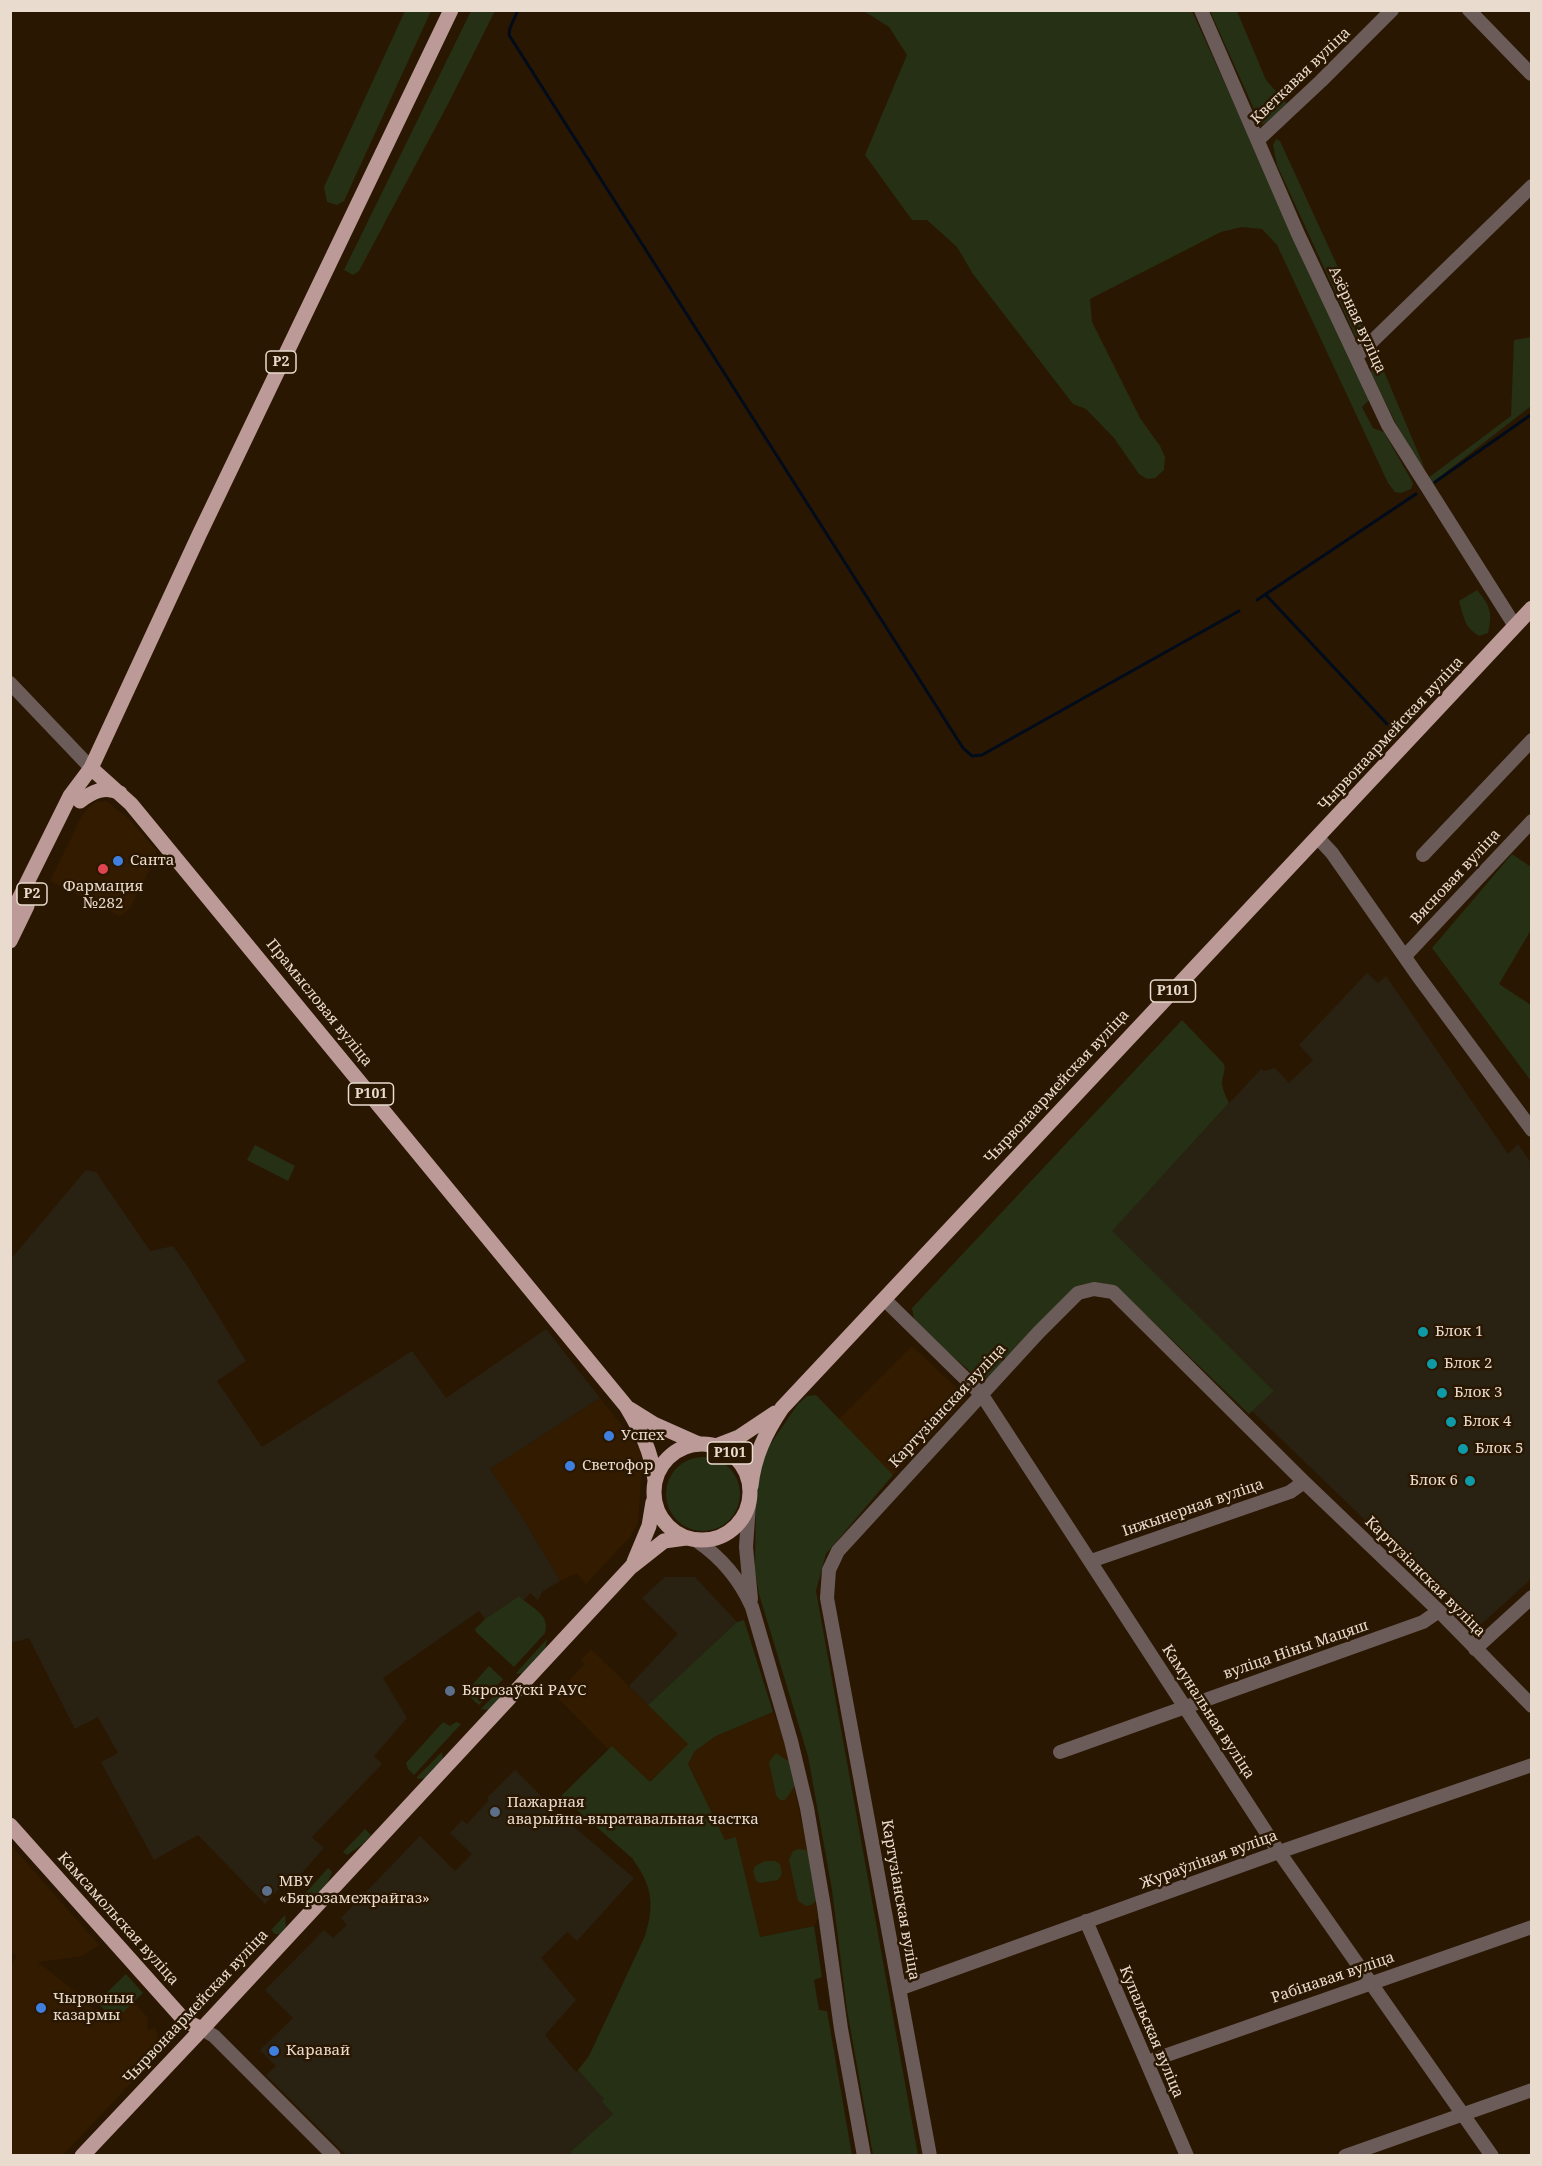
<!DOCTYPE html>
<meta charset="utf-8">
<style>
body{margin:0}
#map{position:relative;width:1542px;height:2166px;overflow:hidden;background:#2a1701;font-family:"Noto Serif",serif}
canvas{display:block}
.frame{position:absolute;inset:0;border:12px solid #e9dbce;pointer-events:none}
</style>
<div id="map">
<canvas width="1542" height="2166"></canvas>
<div class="frame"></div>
</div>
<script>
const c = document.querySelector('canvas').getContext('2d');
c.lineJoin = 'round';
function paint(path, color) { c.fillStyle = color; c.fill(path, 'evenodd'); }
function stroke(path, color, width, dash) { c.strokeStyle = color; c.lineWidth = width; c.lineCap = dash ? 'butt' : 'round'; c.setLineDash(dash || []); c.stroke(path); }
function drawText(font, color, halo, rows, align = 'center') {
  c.font = font + ' "Noto Serif",serif'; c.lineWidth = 5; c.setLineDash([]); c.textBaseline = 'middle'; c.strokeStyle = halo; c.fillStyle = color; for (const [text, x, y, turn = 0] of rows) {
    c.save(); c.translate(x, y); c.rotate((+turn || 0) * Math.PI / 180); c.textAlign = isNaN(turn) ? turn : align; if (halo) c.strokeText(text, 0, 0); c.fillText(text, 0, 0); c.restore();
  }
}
const built = new Path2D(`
 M106,801l23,18 27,31v6l-26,52 -10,8 -70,-35 33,-67 5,-6 8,-6z
 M912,1346l55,52 -74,77 -55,-55z
 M600,1398l40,51 2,17 -4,57 -8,14 -44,47 -9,-11 -17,8 -34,-58 -36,-54z
 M591,1649l97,95 -39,38 -37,-36 -4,3 -53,-54 30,-31 -4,-4z
 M773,1712l10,23 25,118 10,65 -4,8 -54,11 -24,-100 -11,4 -37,-77 7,-13 21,-15z
 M10,1844l89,101 -17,11 -44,6 43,35 29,28 23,-24 15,17 -1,9 1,3 7,-2 7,17 -5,2 3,4 -13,15 -84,89h-52l-1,-189 7,-10 -6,-3z`);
const industrial = new Path2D(`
 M1367,973l11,10 8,-7 122,178 10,-10 13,19v416l-54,49 -225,-217 22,-20 -163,-160 150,-162 2,2 12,-3 14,15 24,-23 -14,-15z
 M86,1170l10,2 54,79 23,-5 15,21 58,94 -29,20 45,66 150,-96 34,47 100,-69 54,69 -110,71 36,54 34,58 -17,10 -5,9 -8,-7 -7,8 -4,-5 -34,23 -6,-8 -96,67 24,40 -33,38 8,8 -70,73 12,11 -31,35 -5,-4 -23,25 -67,-69 -44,25 -53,-98 17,-9 -20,-36 -23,12 -46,-91 -18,5 -1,-383z
 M665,1577h30l42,45 -89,83 -19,-19 49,-52 -36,-36z
 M515,1770l43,43 76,65 -57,63 -10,-9 -26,26 35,42 -31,35 31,37 2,-2 27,29 -3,3 11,12 -43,38 3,3h-227l-80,-80 10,-9 -16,-16 33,-32 -28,-28 59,-60 9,8 14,-13 -6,-7 79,-82 35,35 17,-17 -22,-21 12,-13 5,4 22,-24 -2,-2z`);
const green = new Path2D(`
 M405,11h26l-87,190 -7,4 -10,-3 -3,-15z
 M471,11h24l-47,93 -89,167 -6,4 -9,-5z
 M864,11h328l177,389 -7,7 11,21 11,4 29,51 -2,6 -10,4 -6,-1 -7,-9 -111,-238 -15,-16 -20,-2 -21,5 -131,67 2,23 48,96 20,28 5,11 -1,13 -9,8 -8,1 -8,-5 -25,-36 -28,-29 -13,-5 -100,-130 -16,-27 -30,-27h-15l-47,-65 42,-100 -18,-28z
 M1210,11h27l29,69 23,26 -21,16 -7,3 -3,-7z
 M1276,139l4,2 90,196 -11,7 -82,-179 -4,-20z
 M1531,337v69l-99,77 -4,-5 83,-62 3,-76z
 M1378,357l47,112 -20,-27 -34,-69 1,-8z
 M1477,590c13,16 16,22 11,43l-9,3c-15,-9 -15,-19 -20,-35z
 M1512,854l19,13v63l-32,54 32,21v76l-99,-133z
 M1182,1020l42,44c2,7 -2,12 -2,20 1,7 4,13 7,19l-117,128 162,160 -25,23 -132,-127c-15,-5 -25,-6 -40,0l-85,90 -13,2 -45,-39 -20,-21 -2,-11z
 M255,1145l40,21 -7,15 -41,-21z
 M816,1395l77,80 -67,79 -10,37 102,564h-45l-26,-145 -15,-120 -24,-134 -49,-162 -4,-25 1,-77 3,-25 10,-21 29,-42 9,-8z
 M666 1494a37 37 0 1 1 74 0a37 37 0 1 1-74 0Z
 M519,1596c10,11 32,17 26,37l-31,34 -38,-35 -1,-3 10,-10z
 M744,1620l29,92 -57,24 -21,15 -7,13 37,76 11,-3 24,100 54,-11 8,51 -8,3 5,30 8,1 25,144h-279l-3,-3 43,-38 -11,-12 2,-3 -26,-29 11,-14 56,-120c10,-33 7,-50 -13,-78l-71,-62 51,-50 38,36 38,-38 -40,-39 89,-83z
 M547,1639l-2,11 -22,23 -5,1 -2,-1z
 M489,1666l14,13 -24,26 -14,-12z
 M502,1687l4,4 -17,19 -8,-1z
 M443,1722l7,4 6,-4 5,2 -47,51 -6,-6 -2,-6z
 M442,1752l1,8 -17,18 -8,1 -1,-2z
 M776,1753l14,9 5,24 -10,14h-5l-4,-5 -7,-33z
 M365,1829l6,6 -8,9 -16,11 -4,-3z
 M798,1849l8,1 2,3 9,47 -6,5 -5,1 -8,-5 -9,-41 4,-9z
 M765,1861h10l5,3 2,10 -4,6 -18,3 -4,-2 -3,-10 2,-5z
 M328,1868l4,4c-5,14 -11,23 -26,25l-2,-2z
 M285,1915l1,12 -6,7h-5l-4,-4z
 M126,1974l17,19 -29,28 -17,-19z`);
const stream = new Path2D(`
 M518,10l-8,18 -1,7 454,713 9,8 10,-1 257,-144
 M1435,482l97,-68
 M1266,595l121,129
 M1257,600l159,-106`);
const minor = new Path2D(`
 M1201,10l97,224 90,191 127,201
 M1469,10l62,64
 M1258,140l63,-59 71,-71
 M1356,357l176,-171
 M10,683l81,85
 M1318,838l14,15 86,123 114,154
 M1423,855l109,-115
 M1405,956l127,-135
 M884,1299l98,96 297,457 213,304
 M749,1504l-3,43 5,52
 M697,1541c25,17 43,39 55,66l39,134 16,67 17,99 17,122 23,127
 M1091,1561l199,-69 14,-10
 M1475,1649l57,-52
 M1060,1752l363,-130 16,-11
 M1086,1921l101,235
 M899,1989l380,-137 253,-87
 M202,2029l12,7 120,120
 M1147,2062l385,-135
 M930,2156l-103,-558 2,-28 9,-19 200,-218 40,-40 16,-4 19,3 191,190 135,129 93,95
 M1345,2156l187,-66`);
const major = new Path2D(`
 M91,768l40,36 495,602c15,25 25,44 29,74
 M80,801c12,-9 25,-16 40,-8
 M10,917l60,-121 21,-28 108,-233 252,-525
 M10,941l17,-35
 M630,1409l24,15 45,20
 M654 1492a48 48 0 1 1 96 0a48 48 0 1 1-96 0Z
 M716,1446l23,-9 36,-24
 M751,1486c3,-30 15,-54 31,-78l750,-800
 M634,1562l15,-36 4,-24
 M10,1825l175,196 17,8
 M82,2156l120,-127 429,-462 33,-26 22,-3`);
const markers = [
 [118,861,6,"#3f7fe0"],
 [103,869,6,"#e0444e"],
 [1423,1332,6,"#0f9aa8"],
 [1432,1364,6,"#0f9aa8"],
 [1442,1393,6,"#0f9aa8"],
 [1451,1422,6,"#0f9aa8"],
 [609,1436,6,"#3f7fe0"],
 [1463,1449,6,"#0f9aa8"],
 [570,1466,6,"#3f7fe0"],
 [1470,1481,6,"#0f9aa8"],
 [450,1691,6,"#5c6f8a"],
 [495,1812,6,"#5c6f8a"],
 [267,1891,6,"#5c6f8a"],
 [41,2008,6,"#3f7fe0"],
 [274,2051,6,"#3f7fe0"]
];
const shields = [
 [281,362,30],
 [32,894,30],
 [1173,991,45],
 [371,1094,45],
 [730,1453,45]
];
const shieldNames = [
 ["Р2",281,362],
 ["Р2",32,894],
 ["Р101",1173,991],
 ["Р101",371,1094],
 ["Р101",730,1453]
];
const streetNames = [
 ["Кветкавая вуліца",1301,76,-44],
 ["Азёрная вуліца",1357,320,65],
 ["Чырвонаармейская вуліца",1391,734,-47],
 ["Вясновая вуліца",1456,877,-47],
 ["Прамысловая вуліца",319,1003,51],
 ["Чырвонаармейская вуліца",1057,1087,-47],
 ["Картузіанская вуліца",948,1406,-47],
 ["Інжынерная вуліца",1193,1508,-19],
 ["Картузіанская вуліца",1425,1577,45],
 ["вуліца Ніны Мацяш",1296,1650,-19],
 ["Камунальная вуліца",1208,1712,57],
 ["Жураўліная вуліца",1209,1860,-20],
 ["Картузіанская вуліца",900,1900,80],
 ["Камсамольская вуліца",118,1919,48],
 ["Рабінавая вуліца",1333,1978,-19],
 ["Чырвонаармейская вуліца",196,2007,-47],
 ["Купальская вуліца",1151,2032,67]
];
const poiNames = [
 ["Санта",130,861],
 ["Фармация",103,887,"center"],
 ["№282",103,904,"center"],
 ["Блок 1",1435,1332],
 ["Блок 2",1444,1364],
 ["Блок 3",1454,1393],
 ["Блок 4",1463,1422],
 ["Успех",621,1436],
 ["Блок 5",1475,1449],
 ["Светофор",582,1466],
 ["Блок 6",1458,1481,"right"],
 ["Бярозаўскі РАУС",462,1691],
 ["Пажарная",507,1803],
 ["аварыйна-выратавальная частка",507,1820],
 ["МВУ",279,1882],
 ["«Бярозамежрайгаз»",279,1899],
 ["Чырвоныя",53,1999],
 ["казармы",53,2016],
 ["Каравай",286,2051]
];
paint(built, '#331b00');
paint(industrial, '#292212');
paint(green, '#263014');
stroke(stream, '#000b1b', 3);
stroke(minor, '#6b5b59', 14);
stroke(major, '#bb9a97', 15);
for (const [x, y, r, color] of markers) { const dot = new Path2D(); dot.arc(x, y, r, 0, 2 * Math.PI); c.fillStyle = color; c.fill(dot); stroke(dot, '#2a1701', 2); }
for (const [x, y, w] of shields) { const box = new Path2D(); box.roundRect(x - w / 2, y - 11, w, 22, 4.5); c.fillStyle = '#2a1701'; c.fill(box); stroke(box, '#e9dbce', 1.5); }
drawText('bold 14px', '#e9dbce', null, shieldNames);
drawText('15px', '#e9dbce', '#2a1701', streetNames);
drawText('15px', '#e9dbce', '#2a1701', poiNames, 'left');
</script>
